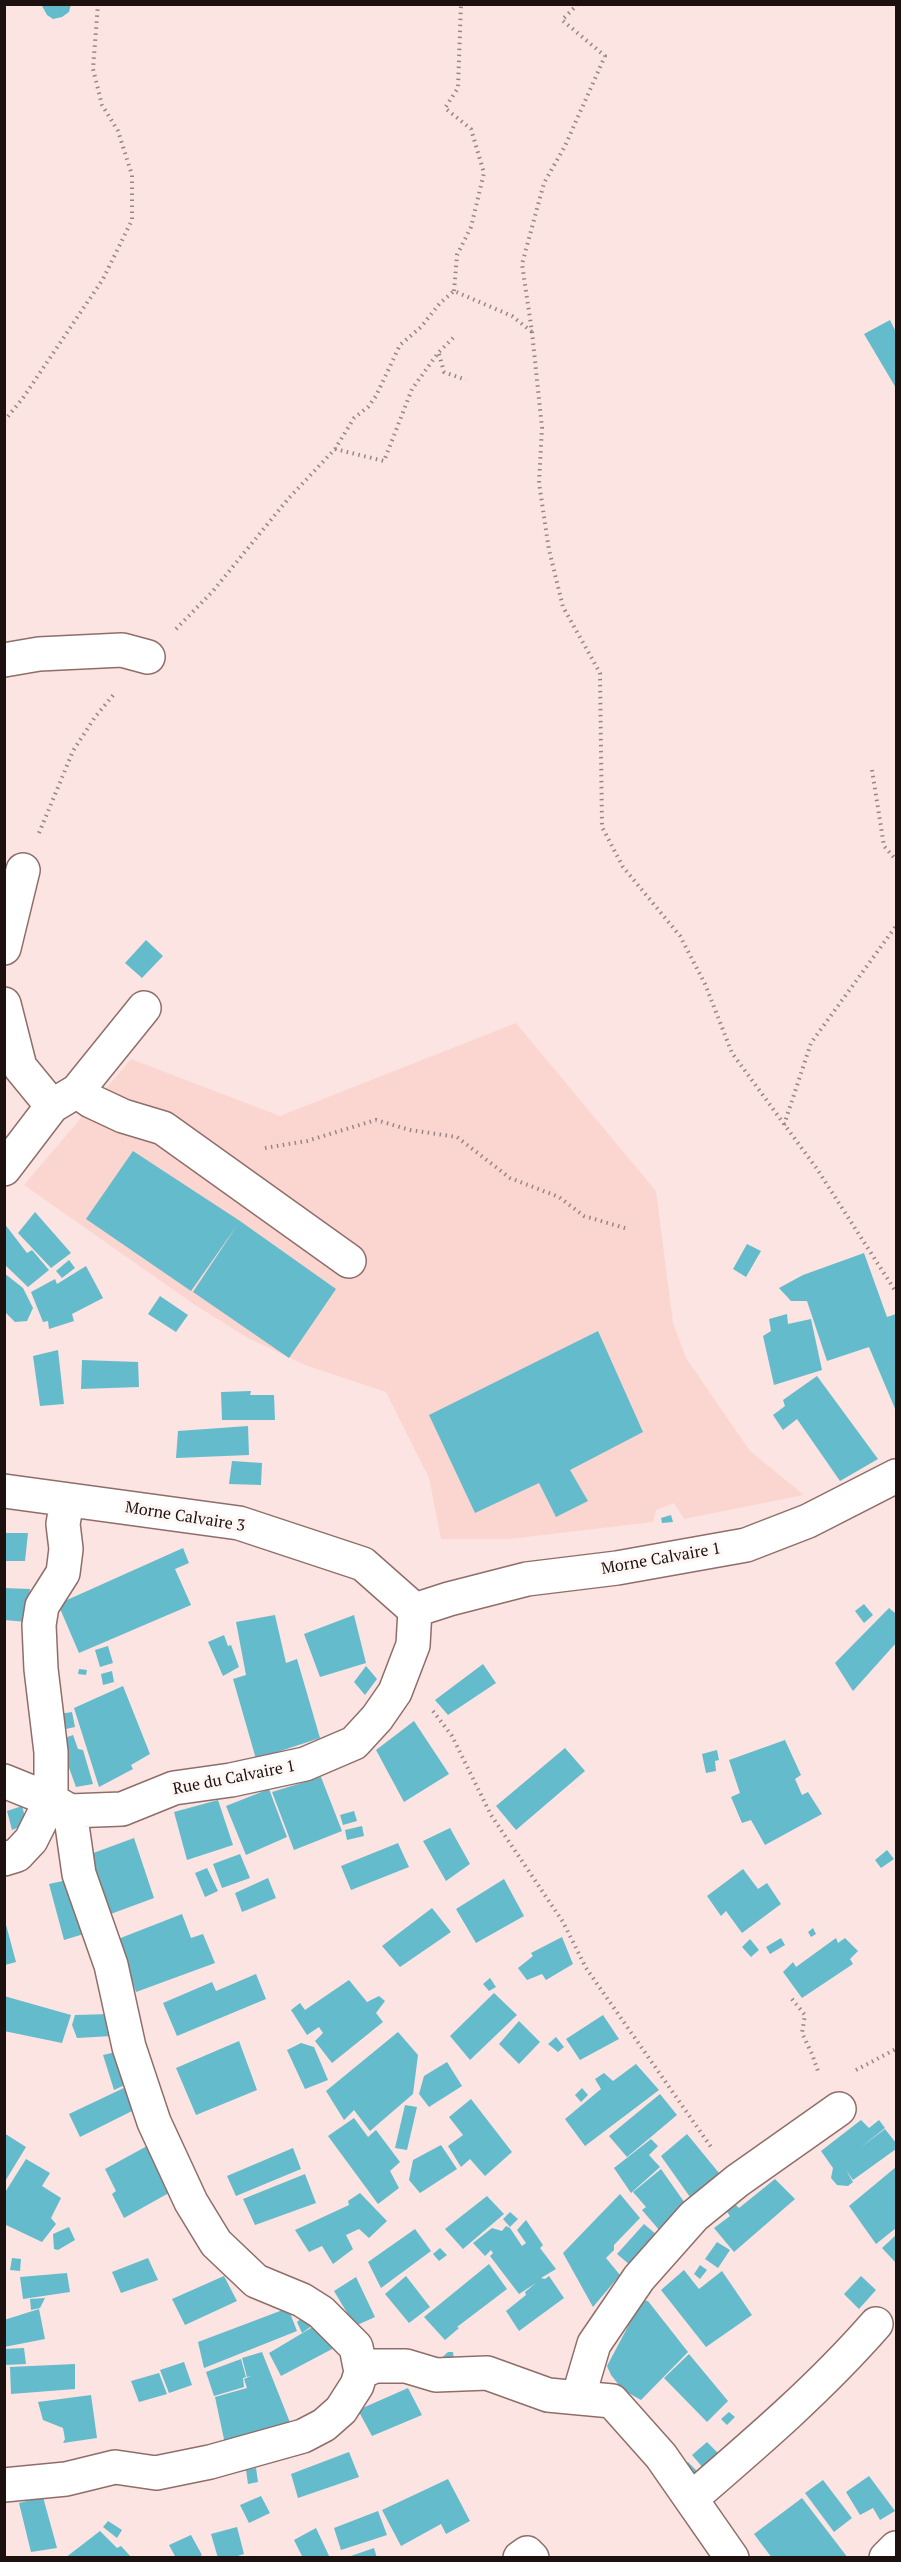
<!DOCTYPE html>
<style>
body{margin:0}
#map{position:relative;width:901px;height:2562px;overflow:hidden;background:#fbe4e1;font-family:"PT Serif",serif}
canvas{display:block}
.frame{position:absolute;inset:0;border:6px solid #1d110f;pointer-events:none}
</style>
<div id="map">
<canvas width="901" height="2562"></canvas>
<div class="frame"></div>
</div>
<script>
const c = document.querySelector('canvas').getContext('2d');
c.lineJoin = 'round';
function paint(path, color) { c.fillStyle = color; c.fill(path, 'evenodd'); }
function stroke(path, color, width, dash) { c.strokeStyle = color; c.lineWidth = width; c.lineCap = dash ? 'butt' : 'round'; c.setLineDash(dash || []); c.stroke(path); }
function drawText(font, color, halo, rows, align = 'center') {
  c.font = font + ' "PT Serif",serif'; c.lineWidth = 6; c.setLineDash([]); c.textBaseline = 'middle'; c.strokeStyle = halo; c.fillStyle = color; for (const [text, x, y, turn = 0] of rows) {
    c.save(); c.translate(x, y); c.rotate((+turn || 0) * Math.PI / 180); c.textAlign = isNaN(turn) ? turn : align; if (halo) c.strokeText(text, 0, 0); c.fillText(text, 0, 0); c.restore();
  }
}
const built = new Path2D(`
 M516,1023l140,168 17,132 13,35 64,93 54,44 -120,24 -10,-16 -18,7 -3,12 -144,17h-68l-12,-61 -43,-86 -81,-27 -57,-27 -53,-33 -171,-120 107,-126 149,57z`);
const building = new Path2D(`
 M41,4h30l-2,8 -7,5 -9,2 -6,-4z
 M890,320l6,12v56l-32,-54z
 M146,940l17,16 -21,22 -17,-15z
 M133,1151l107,70 96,68 -47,69 -96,-66 45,-68 -47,67 -105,-72z
 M35,1212l36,41 -20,15 -33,-35z
 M4,1223l23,30 5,-3 17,20 -21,17 -24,-23z
 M747,1244l14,7 -15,26 -13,-8z
 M864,1253l23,64 9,-3v97l-27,-64 -42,14 -20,-60h-16l-12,-13 24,-13z
 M69,1260l6,8 -13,10 -6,-7z
 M86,1266l17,32 -31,16 2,7 -25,8 -1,-8 -5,1 -12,-30 24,-13 2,5z
 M4,1273l19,15 10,20 -6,13 -12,1 -11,-11z
 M160,1296l28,19 -12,17 -28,-18z
 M787,1314l1,10 23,-5 11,51 -48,15 -11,-49 8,-5 -2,-12z
 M598,1331l45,101 -73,38 18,31 -32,16 -17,-34 -64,30 -46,-98z
 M58,1350l6,54 -24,2 -7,-50z
 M82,1360l56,2 1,25 -58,2z
 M817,1376l61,83 -38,22 -43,-62 -14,11 -10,-15 12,-9 -2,-6z
 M251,1391l-1,4h24l1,25h-53l-1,-28z
 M248,1426l1,29 -73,3 2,-27z
 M232,1461l30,2 -1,22 -32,-1z
 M671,1515l2,7 -11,1 -1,-5z
 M4,1533h24l-3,28h-21z
 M183,1548l6,15 -14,6 16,36 -112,48 -21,-49z
 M4,1588l26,1 -3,33 -23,-2z
 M864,1604l9,11 -9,8 -9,-12z
 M889,1608l6,5 1,-1v31l-43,48 -18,-28z
 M275,1615l11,48 11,-4 23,79 -64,21 -23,-80 13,-4 -10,-53z
 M354,1615l12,48 -46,14 -16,-43z
 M224,1635l4,11 3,-1 8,22 -16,9 -15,-34z
 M108,1646l5,17 -13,4 -5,-17z
 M483,1664l13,19 -48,32 -13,-15z
 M366,1666l11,13 -12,16 -11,-13z
 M79,1669l8,1 -1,5 -8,-1z
 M112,1671l2,11 -11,3 -2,-11z
 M123,1686l27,68 -19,11 2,4 -34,18 -25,-79z
 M72,1712l3,15 -14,3 -2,-16z
 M414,1721l35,53 -45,28 -28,-52z
 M73,1735l5,14 5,1 10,34 -17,3 -17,-47z
 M785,1740l16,35 -6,4 7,16 6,-3 14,22 -57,31 -14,-25 -9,3 -11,-26 9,-4 -11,-33z
 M565,1748l20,23 -69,59 -20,-24z
 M717,1750l2,10 -4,1 1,10 -10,2 -4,-19z
 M321,1777l21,54 -48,19 -22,-58z
 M269,1789l18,48 -41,18 -20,-49z
 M218,1800l15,45 -46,15 -13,-48z
 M22,1806l5,18 -15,6 -5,-19z
 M354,1811l3,10 -14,4 -3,-10z
 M362,1826l2,10 -17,4 -2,-10z
 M450,1828l20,36 -24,17 -23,-40z
 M134,1838l20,60 -46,17 -20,-60z
 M398,1843l11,24 -58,23 -10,-24z
 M887,1850l7,9 -13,9 -6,-8z
 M240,1854l10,24 -28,10 -9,-24z
 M207,1868l11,23 -13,6 -10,-24z
 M743,1869l15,20 9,-6 14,21 -39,29 -16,-22 -5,5 -14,-20z
 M268,1878l8,20 -34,14 -7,-19z
 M72,1879l15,54 -23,7 -15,-56z
 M504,1879l20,37 -48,27 -20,-34z
 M432,1908l19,24 -51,35 -18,-21z
 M182,1914l9,24 12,-4 12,29 -79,29 -18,-53z
 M5,1921l11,41 -11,3z
 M813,1928l3,6 -5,3 -3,-5z
 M562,1937l11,27 -27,16 -4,-6 -15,6 -9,-12 15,-12 -2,-3z
 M781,1938l4,7 -15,9 -4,-7z
 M836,1938l2,5 7,-5 13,13 -8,8 3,5 -51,34 -19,-26 10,-10 3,5z
 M750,1939l9,11 -8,7 -9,-10z
 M256,1974l10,25 -89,37 -14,-33 49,-21 4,9z
 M490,1978l6,9 -7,4 -6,-7z
 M349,1980l18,22 12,-6 6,5 -9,12 7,9 -51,41 -17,-22 8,-8 -4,-6 -12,8 -16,-25 9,-7 5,7z
 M494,1993l23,22 -47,45 -20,-24z
 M4,1996l67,19 -9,28 -58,-12z
 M110,2014l2,22 -35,2 -5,-13 3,-10z
 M603,2015l16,24 -39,21 -14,-21z
 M519,2021l21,21 -21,22 -20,-20z
 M398,2032l20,23 -5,39 -43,37 -16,-21 -10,10 -18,-29z
 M556,2037l8,10 -6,5 -10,-8z
 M239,2041l18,49 -61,25 -20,-47z
 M301,2043l13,4 14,33 -23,9 -18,-39z
 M116,2052l11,32 -13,6 -11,-35z
 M447,2062l15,24 -33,21 -10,-13 5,-18z
 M636,2064l23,26 -74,56 -20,-27 36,-30 -6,-10 9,-6 9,8z
 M128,2086l8,23 -56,28 -11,-23z
 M582,2088l6,7 -7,7 -6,-7z
 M660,2094l17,21 -50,42 -18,-21z
 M471,2099l41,53 -27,24 -15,-17 -9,8 -13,-21 15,-11 -14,-18z
 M405,2105l12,2 -10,43 -12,-2z
 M354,2118l14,19 8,-7 24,32 -10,9 9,17 -21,16 -50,-68z
 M861,2120l8,8 10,-8 6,8 -25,20 25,-19 11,14v6l-43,31 -7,-10 7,12 -5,4 -11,-1 -6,-7 2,-10 -12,-17z
 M4,2133l22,14 -22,36z
 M687,2134l32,39 -29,24 -29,-41z
 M651,2139l7,7 -9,9 11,12 -29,26 -17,-25z
 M441,2145l16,24 -37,24 -11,-13 4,-20z
 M147,2146l14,28 15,15 -52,29 -12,-24 4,-3 -11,-22z
 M293,2148l8,21 -65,27 -9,-20z
 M26,2159l24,14 -8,13 19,12 -10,20 5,6 -14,18 -38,-18v-30z
 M896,2167v61l-20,16 -27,-38z
 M661,2169l26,37 -27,25 -18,-21 4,-3 -13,-15z
 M305,2174l11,29 -61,22 -12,-26z
 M775,2179l20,20 -61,53 -20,-24 16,-12 -5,-7 8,-7 6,6z
 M360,2193l27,28 -18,17 -10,-9 -13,6 7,14 -20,15 -11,-18 -13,6 -14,-22 54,-25 -1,-4z
 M620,2194l20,24 -26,27v5l-8,8 14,17 -27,32 -30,-54z
 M487,2196l17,18 -41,35 -18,-20z
 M510,2212l8,7 -8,8 -7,-8z
 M526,2220l17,25 -3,3 16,21 -15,9 4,1 4,-3 15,22 -45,33 -13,-20 20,-16 -1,-3 11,-9 -17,11 -29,-38 3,-3 -2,-3 -6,6 -12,-13 19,-15 10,3 4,-5 4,2 12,18 4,-3 -9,-13z
 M644,2224l13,11 -27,30 -13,-11z
 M69,2227l6,13 -17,10 -4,-1 -1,-15z
 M415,2229l16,22 -50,37 -13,-26z
 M896,2235v28l-14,-15z
 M717,2242l13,8 -12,18 -13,-9z
 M440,2248l7,7 -8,6 -6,-7z
 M12,2258l9,1 -1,12 -10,-1z
 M148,2258l10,22 -37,13 -9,-21z
 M489,2264l18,25 -50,38 2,1 -14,12 -21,-23z
 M700,2265l7,5 -7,9 -6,-5z
 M684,2270l15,19 23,-18 30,44 -46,32 -45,-57z
 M67,2273l3,19 -47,7 -3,-22z
 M224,2276l13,25 -52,24 -13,-26z
 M406,2276l24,31 -21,16 -24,-29z
 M861,2276l15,14 -17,19 -15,-15z
 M356,2277l19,40 -20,9 -21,-35z
 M45,2298l-5,10 -9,2 -1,-11z
 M642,2300l6,1 40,51 -47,48 -18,-10 -12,-15 -4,-9z
 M288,2308l9,23 -93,37 -6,-26z
 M39,2309l6,30 -41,8v-27z
 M305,2315l8,10 -11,8 -5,-11z
 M316,2325l18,23 -53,28 -12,-23z
 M24,2348l2,16 -22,1v-16z
 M262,2352l29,73 -66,19 -10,-47 32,-9 -3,-9 7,-3 -4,1 -5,-19z
 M448,2352h5l2,15 -18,-5z
 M689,2354l39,47 -21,21 -43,-44z
 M241,2359l5,18 -3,1 1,9 -30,9 -8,-24z
 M184,2362l8,23 -23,8 -9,-23z
 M75,2364v25l-64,5 -1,-27z
 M159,2373l8,21 -28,8 -8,-21z
 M408,2388l14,27 -50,21 -14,-26z
 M91,2395l6,43 -34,5 2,-4 -2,-11 -20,-8 -5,-18z
 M729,2412l6,5 -8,8 -6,-6z
 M707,2442l13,13 -16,14 -12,-14z
 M349,2452l10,25 -61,21 -7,-24z
 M688,2462l9,9 -5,3 -8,-9z
 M256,2468l2,14 -10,2 -2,-14z
 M869,2476l26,35 -15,9 -7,-12 -13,7 -14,-23z
 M448,2479l22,42 -24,13 -5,-10 -40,22 -19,-36z
 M823,2480l29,38 -18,14 -29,-39z
 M261,2496l9,17 -21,10 -9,-18z
 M43,2497l14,51 -26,4 -12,-49z
 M802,2498l46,60h-76l-18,-24z
 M378,2511l9,24 -46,15 -7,-22z
 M108,2521l14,9 -5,8 -14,-11z
 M237,2527l7,27 -13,4h-13l-7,-24z
 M316,2528l14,30h-27l-9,-18z
 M100,2531l17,17 4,-2 11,12h-67z
 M191,2535l11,20 -4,3h-22l-7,-13z
 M374,2548l3,10h-29v-1z`);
const path = new Path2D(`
 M578,4l-16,16 43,36 -40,90 -21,37 -22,81 10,68 10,96 -3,55 10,67 14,57 37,66 2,154 21,40 57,69 25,48 27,69 85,116 79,123
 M454,291l3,-36 14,-28 13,-54 -13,-44 -26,-21 13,-20 3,-84
 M439,354l5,18 22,8
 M4,421l19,-23 80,-119 29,-59v-45l-14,-44 -16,-26 -9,-36 5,-65
 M335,449l49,12 28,-72 26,-36 17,-17
 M176,629l37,-38 75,-92 47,-50 19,-31 14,-11 8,-11 24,-51 21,-18 19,-24 14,-12 58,25 20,16
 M872,770l12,76 12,14
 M39,833l34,-82 22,-34 20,-24
 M784,1125l27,-82 85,-117
 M265,1148l42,-7 69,-21 34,10 47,7 53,41 49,19 25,19 44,13
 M433,1711l19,25 39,79 72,107 23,46 125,179
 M792,1999l13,16 -3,18 10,21 7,20
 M856,2070l40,-21`);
const minor = new Path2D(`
 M4,660l35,-6 83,-4 26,7
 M4,948l19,-78
 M4,1004l16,63 32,39
 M77,1091l14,10 32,15 40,12 186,133
 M4,1169l48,-63 25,-15 67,-83
 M4,1491l235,32 124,41 52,46
 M415,1610l34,-11 78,-20 90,-11 129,-23 62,-24 88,-45
 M4,1781l47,19 19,11 52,-2 52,-21 57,-8 74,-16 49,-21 23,-25 18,-26 18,-47 2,-35
 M4,1859l13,-4 14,-15 20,-40v-48l-10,-83 -2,-44 3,-19 21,-33 3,-24 -3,-25 4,-24
 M361,2372l14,-6h31l30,9 51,-2 61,22 64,6 49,55 71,102
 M578,2398l16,-54 45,-66 55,-62 43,-35 102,-72
 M4,2485l62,-6 49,-12 41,6 54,-11 93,-26 21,-11 17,-15 16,-25 4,-13 -5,-25 -35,-35 -19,-12 -46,-19 -40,-38 -25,-41 -37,-80 -25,-75 -18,-82 -32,-91 -9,-63
 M692,2498c65,-56 128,-110 184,-174
 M520,2558l7,-5 5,5
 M886,2558l10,-10`);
const streetNames = [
 ["Morne Calvaire 3",185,1517,9],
 ["Morne Calvaire 1",661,1559,-10],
 ["Rue du Calvaire 1",234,1778,-11]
];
paint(built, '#fbd6d1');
paint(building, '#64bbcc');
stroke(minor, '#8f6e69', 36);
stroke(path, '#988684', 4, [1.5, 4.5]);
stroke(minor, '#fff', 33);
drawText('16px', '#1d110f', '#fdf6f4', streetNames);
</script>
